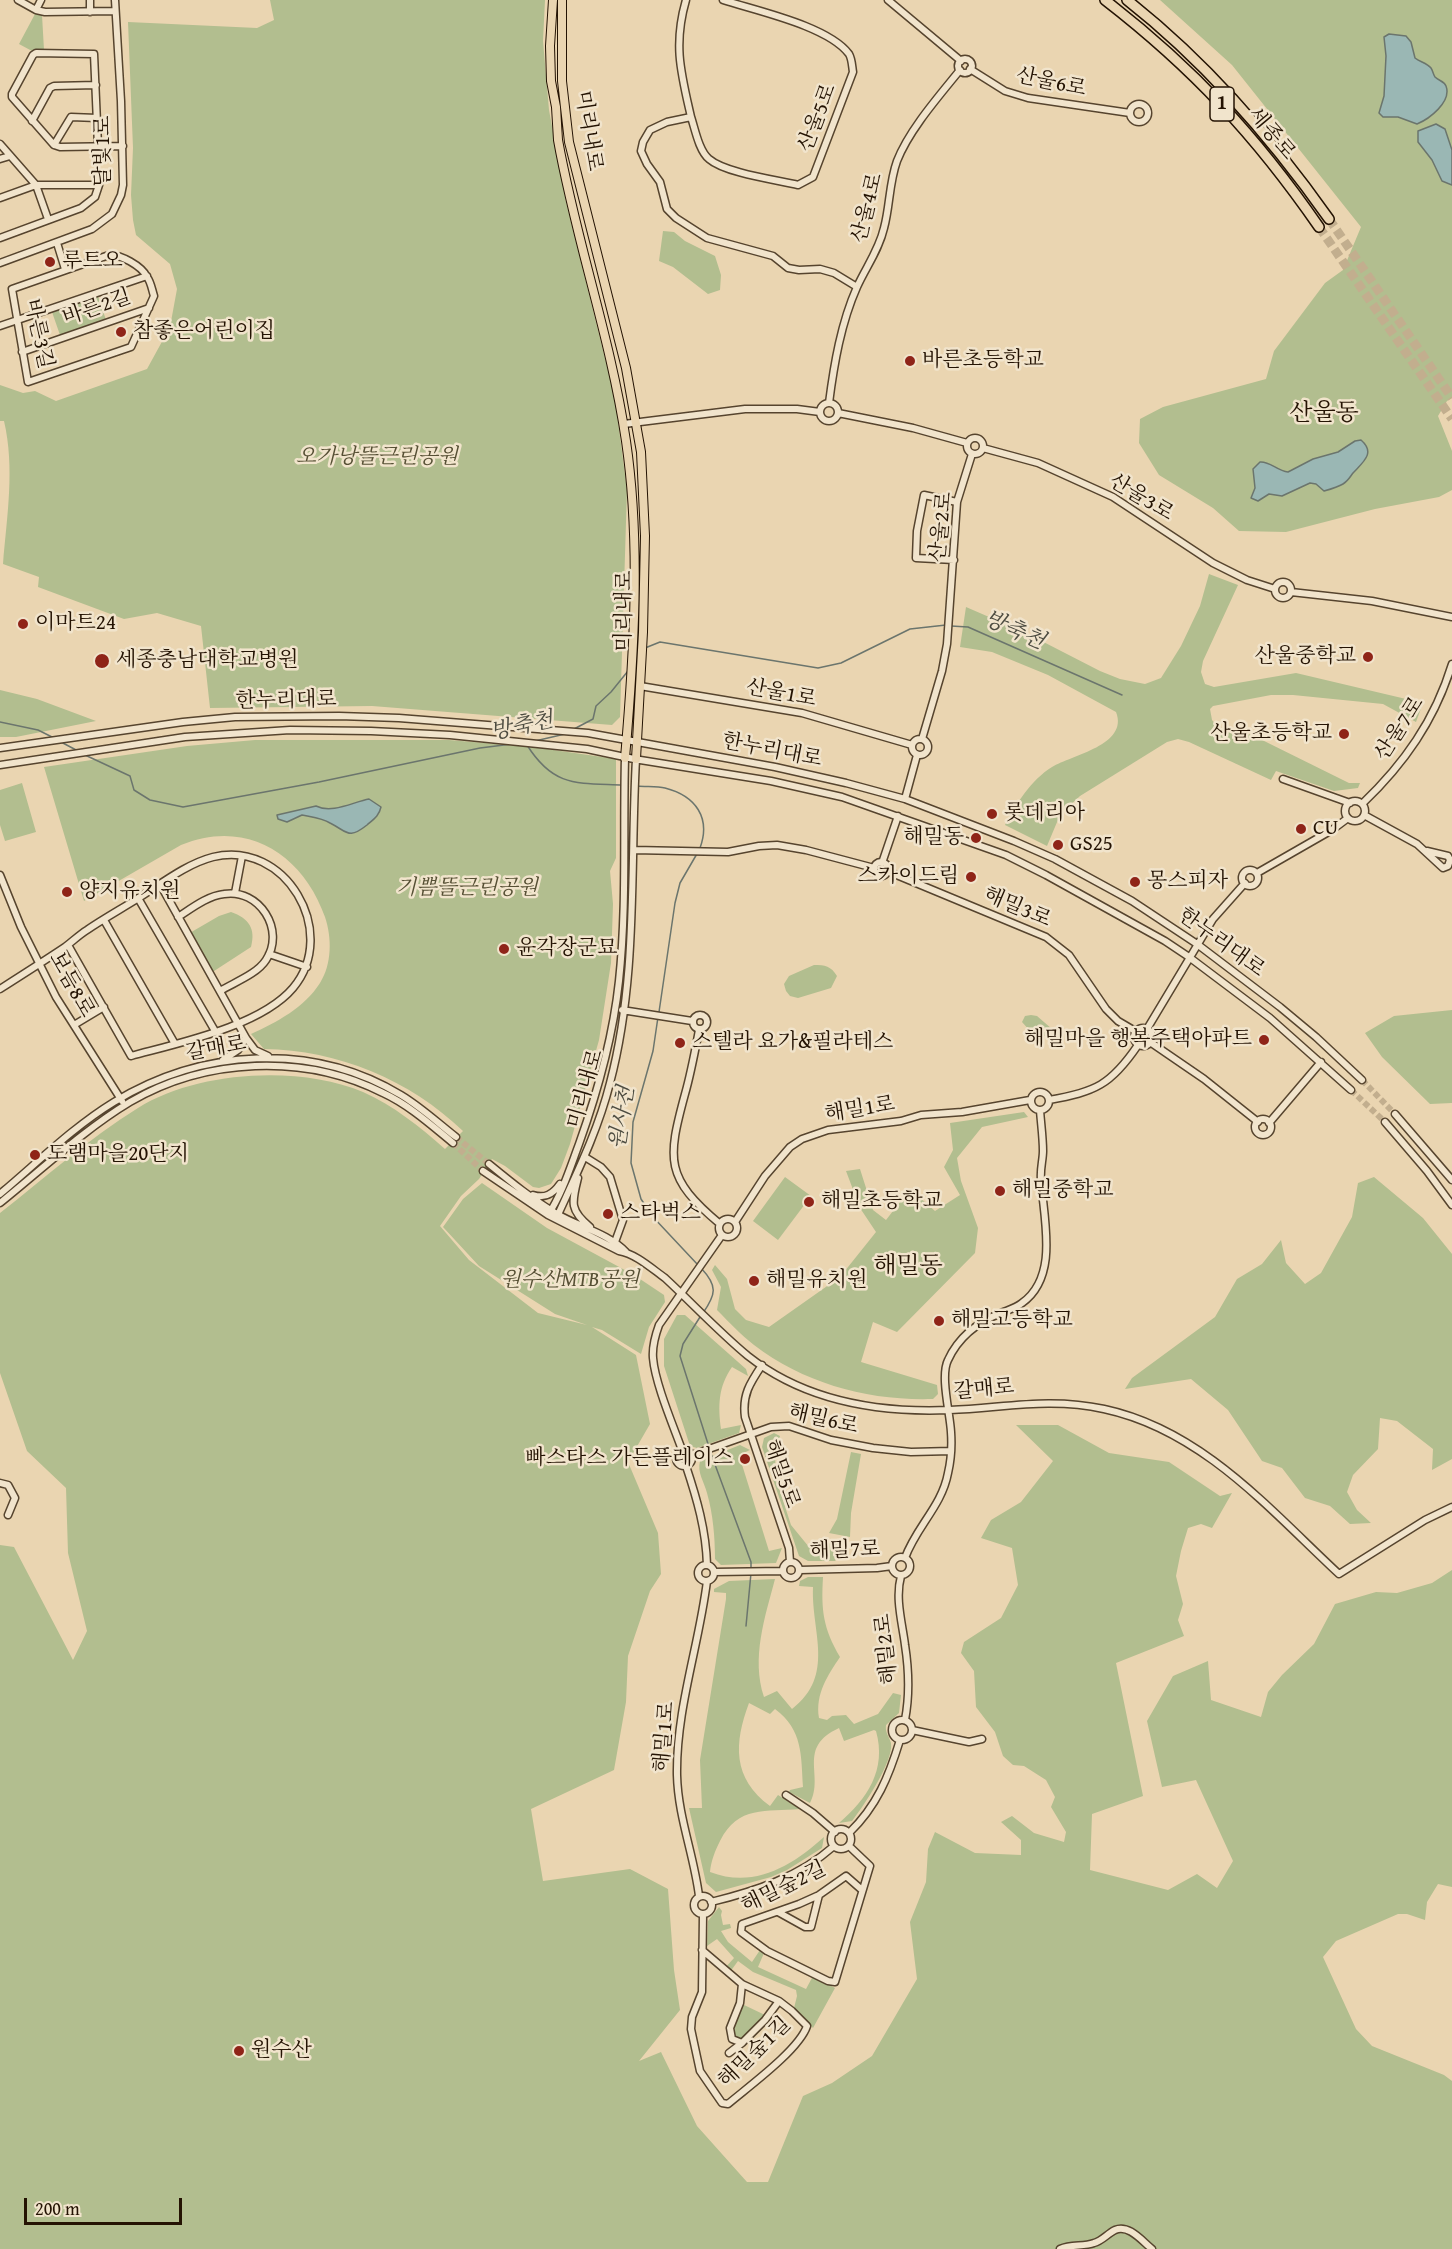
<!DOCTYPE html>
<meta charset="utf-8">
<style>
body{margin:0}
#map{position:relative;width:1452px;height:2249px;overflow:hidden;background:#ead5b1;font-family:"Gentium Book Plus",serif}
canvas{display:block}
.scale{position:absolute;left:24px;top:2198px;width:158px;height:27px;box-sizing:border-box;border:3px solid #241303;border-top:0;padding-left:8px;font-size:18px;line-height:21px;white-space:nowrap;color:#241303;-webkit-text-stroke:4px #f1e4cc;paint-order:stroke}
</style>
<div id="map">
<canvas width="1452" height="2249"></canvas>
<div class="scale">200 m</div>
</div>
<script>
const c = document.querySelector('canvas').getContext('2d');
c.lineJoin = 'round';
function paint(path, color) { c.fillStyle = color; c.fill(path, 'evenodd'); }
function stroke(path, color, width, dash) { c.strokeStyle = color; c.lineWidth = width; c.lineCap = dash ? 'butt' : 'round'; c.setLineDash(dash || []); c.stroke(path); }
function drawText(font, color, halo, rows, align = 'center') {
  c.font = font + ' "Gentium Book Plus","Noto Serif KR",serif'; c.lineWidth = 5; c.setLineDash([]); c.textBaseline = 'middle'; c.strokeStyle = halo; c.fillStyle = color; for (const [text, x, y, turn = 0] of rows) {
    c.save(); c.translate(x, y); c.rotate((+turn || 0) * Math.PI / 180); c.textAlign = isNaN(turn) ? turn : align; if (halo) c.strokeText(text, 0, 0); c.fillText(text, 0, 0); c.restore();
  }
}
const green = new Path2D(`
 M270,0h275l-2,41 6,69 17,92 49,196 12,92 -7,227 -8,8 -240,-19 -162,2 -9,-82 -44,-13 -33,6 -86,-32 1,-10 -36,-13c4,-48 12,-96 1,-143h-4v-36l23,8 12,-2 21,10 91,-32 23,-42 7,-38 -7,-25 -34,-29 -3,-15 -2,-25 2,-47 -5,-126 129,6 17,-8z
 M1160,0h292v398l-5,3 -9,15 14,35v39l-13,7 -64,12 -89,23 -47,-1 -26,-23 -54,-33 -20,-32 1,-24 23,-12 103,-28 8,-28 51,-68 18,-13 18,-43 -129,-162z
 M35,14l7,1 2,35 -12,1 -13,-7z
 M663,231l11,1 11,9 30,15 6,19 -1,15 -12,4 -35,-27 -14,-6z
 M98,296l8,24 -46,15 -8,-23z
 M1209,574l29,11 -35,76 -2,11 4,12 9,3 82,-14 127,30 -7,19 -33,-18 -90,-9h-22l-58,11 -3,3 2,11 6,7 34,8 97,48h11l-2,5 -24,3 -58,-20 -5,9 -82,-38 -11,-3 -11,3 -87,54 -20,19 -13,31 -42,-21c11,-21 26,-45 47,-58 20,-12 77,-22 64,-55l-68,-37 -56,-23 -32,-5 6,-40 60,26 74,38 20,8 25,5 16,-6 20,-32 19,-40z
 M0,690l37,9 59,22 -80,16h-16z
 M255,740h194l84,7 83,12v99l-6,13 3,33 -2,59 -12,77 -29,104 -9,24 -10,16 -12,4 -6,-1 -28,-21 -13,-7 -13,20 -18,17 -21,30 29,34 69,53 49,12 -32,-11 -76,-48 -36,-39 20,-28 19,-16 65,45 87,47 30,20 1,7 -16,25 -8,27 -39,-24 -10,-3 44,28 14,69 -22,38 30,71 3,41 -11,17 -22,65 -2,46 -12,68 -83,39 12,72 87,-12 38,20 6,81 6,40 -41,51 22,-9 36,74 50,56h21l35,-86 29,-13 40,-27 45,-77 -7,-57 16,-40 2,-33 7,-17 40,21 46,2v-15l-20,-18 11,-6 22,17 30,9 2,-10 -15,-25 4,-10 -9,-17 -22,-14 -11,-1 -10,-9 -8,-24 -19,-25 -2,-36 -13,-18 3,-11 37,-24 17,-33 -6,-37 -31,-10 10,-18 30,-18 32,-41 -37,-36h42l51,28 60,9 51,34 12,-3 -20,35 -11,-4 -13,4 -7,23 -5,25 7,28 -5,16 6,16 -68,27 27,133 -51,18 -2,56 78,20 29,-16 20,14 16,-27 -37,-81 -34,7 -15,-66 26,-45 35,-15 3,39 50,17 7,-25 14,-17 32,-31 21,-40 41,-12 21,1 35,-10 20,-13v317l-14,-3 -11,18 -2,18 -18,-6h-9l-62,27 -13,16 33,72 16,17 72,29 8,6v168h-1452v-704l14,2 59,113 14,-29 -19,-78 -2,-65 -39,-37 -27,-78v-160c45,-35 89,-75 138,-105 59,-37 161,-43 225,-16 31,14 56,34 82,57l18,-18c-53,-51 -125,-81 -199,-82l-13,-15c26,-12 53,-26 69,-51 12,-19 12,-45 5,-66 -22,-63 -79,-99 -144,-72l-97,56 -40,-134 143,-21z
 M22,783l14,49 -31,9 -5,-16v-35z
 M231,912c18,6 25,17 20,35l-40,26 -23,-39 31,-18z
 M814,965c11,0 17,1 23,11l-6,12 -33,10 -8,-2 -4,-5 -2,-7 5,-8z
 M1452,1010v93l-22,1 -48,-47 -17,-24 29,-17z
 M1031,1015l6,1 15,13 -4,6 -7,2 -10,-5 -9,-10 3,-6z
 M1024,1112l4,5 -46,10 -25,31 4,23 17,47 -3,25 -78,79 -24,-10 -12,40 76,23 1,9 -5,5c-64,2 -128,-15 -179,-54 -13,-10 -25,-23 -37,-35l4,-23 -9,-17 3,-5 12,14 8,30 11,11 23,7 71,-50 36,-45 -16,-24 -14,-37 14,-2 13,41 13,10 24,-31 25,22 25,-16 -16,-28 9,-17 -3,-27z
 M785,1177l26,19 -33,44 -25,-19z
 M1374,1177l49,41 29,36v205l-20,11 1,-21 -36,-28 -17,-3 -2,31 -25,26 -6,17 10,18 14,13 -21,1 -20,-18 -25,-8 -23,-30 -20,-7 -34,-51 -37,-31 -66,10 7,-11 83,-61 22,-38 25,-15 19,-24 5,23 19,21 16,-11 31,-56 6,-34z
 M677,1315h8l61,54 2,7 -16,-9c-14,20 -14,39 -11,62l20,-4 -2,8 -42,15 -7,-2 -26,-80v-27z
 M774,1433l6,3 -5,19 1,24 15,46 18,22 10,6 7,-13 12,4 1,12 -4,5h-27l-9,-5 -37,-109 2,-9z
 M740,1445l10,5 -11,5 30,96 13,-3 -6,15 -55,2 -6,-6c0,-22 -2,-45 -8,-66 -3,-12 -10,-20 -7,-32z
 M851,1452l10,2 -10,59 -1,24 -21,-4 8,-14z
 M808,1577h15c-2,33 0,51 17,80 -12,18 -25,37 -21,61l8,2 5,-4 14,-1 8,9 24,-10 15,-21 8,2 -2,18 -13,12c-1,8 3,11 5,18 3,18 -28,64 -39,78l-13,2c28,-24 48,-53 37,-92l-2,-1 -30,11 -5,-13c-43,20 -14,47 -29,75l-21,-11 1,-2 13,-3c-2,-32 0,-57 -28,-78l-5,5 -21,-11c-15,40 -17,75 21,103l8,-11 22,14c-34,3 -62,-4 -80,32 -5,10 -9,20 -10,31 44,17 82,-6 114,-35l-2,11 -35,22 -16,7 -55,15 -10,-9 -17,-75h13l-2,-48 26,-161v-6l-12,-1v-3l15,-8 46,-2c-10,38 -24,79 -11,118l13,-6 15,18c44,-34 19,-77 21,-122l-14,-1 1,-5z
 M719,1907l3,4 -1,4 2,10 7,-1 1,4 -10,3 7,11 24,20 8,-12 4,3 -6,14 48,22 7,-13 22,12 -22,40 -19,-20 3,-12 -1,-6 -43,-18 -15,-11 -8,11 -5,-4 9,-10 -17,-19 -10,7 1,-25z
 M742,2004l23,11 -24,24 -7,-3v-10z`);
const water = new Path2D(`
 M1389,34l17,2 5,6 4,16c5,4 12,5 16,10 2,3 2,6 4,9 4,4 9,4 11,9 6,16 -17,33 -29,38l-19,-7h-15l-4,-4 5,-17 2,-40 -2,-19z
 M1436,124l9,5 7,21v35l-10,-4 -10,-21 -14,-18v-11z
 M1361,440c15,13 2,22 -8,33 -3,4 -5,8 -10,11 -5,3 -12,5 -19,7l-8,-7 -6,-1 -28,13 -13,-2 -11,7 -7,-3 4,-10 -2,-19 7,-7c10,-1 17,9 28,10l25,-13 25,-7 17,-11z
 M369,799l12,8c-2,9 -7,12 -14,18 -19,15 -19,7 -37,-2 -8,-5 -19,-6 -28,-8l-15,7 -9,-3 -1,-4 39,-9c16,8 37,-4 53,-7z`);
const stream = new Path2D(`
 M951,626l17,1 154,68
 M645,648l15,-6 158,26 23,-5 69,-34 36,-4
 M0,722l38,8 14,7
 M574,729l19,-10 3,-13 15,-14 17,-21
 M535,741l30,-7
 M61,742l17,9
 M527,745c27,43 51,38 96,40
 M85,755l45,21 4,14 16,10 33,7 136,-25 161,-34 32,-4
 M637,786c9,1 20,0 28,2 31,8 46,30 35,60
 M659,1012l16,-109 5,-20 18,-31
 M658,1017l-5,34 -20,71 -2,41 10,36 12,18 45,48
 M701,1268c17,18 15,26 2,45
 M700,1317l-17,27 -3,12 29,91
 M710,1451l41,111v6
 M746,1626l5,-53`);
const minorTunnel = new Path2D(`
 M1362,1080l33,34
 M1351,1090l34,32
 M456,1137l33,27
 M453,1143l30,28`);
const highwayTunnel = new Path2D(`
 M1329,219l123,179
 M1319,227l133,192`);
const minor = new Path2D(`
 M18,0l18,10 9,2 70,-1
 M90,0v12
 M686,0c-13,45 -5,73 5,117
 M723,0c34,11 105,26 126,54 3,5 3,12 4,18l-40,105 -15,8c-21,-5 -73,-12 -89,-26 -10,-8 -14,-30 -18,-42l-24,5 -17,8 -7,12 -2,9 6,13 13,18 7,27 9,9 31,20 66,18 15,12 11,2 21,-1 14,4 23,14
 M888,0l73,61
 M36,10l5,-10
 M958 66a7 7 0 1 1 14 0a7 7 0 1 1-14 0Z
 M970,69l35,22 23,7 102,15
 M1130 113a9 9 0 1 1 18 0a9 9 0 1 1-18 0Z
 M32,121l18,-33 4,-2 42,-1
 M0,144l36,41 12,34
 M54,145l17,-28 26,1
 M98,146l-4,-92 -58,-1 -3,2 -21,39v3l42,48 6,2 63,-1
 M0,159l10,-3
 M0,198l36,-13h63l-4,12 -14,11 -81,30
 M57,243l8,26
 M109,255c11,-1 33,11 38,22 4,5 5,13 7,19l-23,51 -103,35 -16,-93z
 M0,263l92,-34 20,-15 9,-19 2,-10 -2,-84 -6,-101
 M0,326l147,-50
 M22,352l127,-44
 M829,403c5,-39 12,-80 28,-116 9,-20 22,-37 27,-59 6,-22 5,-45 13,-67 12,-31 42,-65 63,-91
 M820 412a9 9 0 1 1 18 0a9 9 0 1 1-18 0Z
 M838,413l75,15 54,15
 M624,424l121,-15h52l23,3
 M967 446a8 8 0 1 1 16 0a8 8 0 1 1-16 0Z
 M983,448l55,15 75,34 100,66 34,17 28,9
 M954,560l-38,-2 1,-27 7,-36 33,7
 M1275 590a8 8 0 1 1 16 0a8 8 0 1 1-16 0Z
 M1291,592l81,9 80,16
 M640,686l162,27 110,32
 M912 747a8 8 0 1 1 16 0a8 8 0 1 1-16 0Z
 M922,739l20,-68 5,-27 10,-142 15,-48
 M0,748l183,-26 52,-5 104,-1 60,2 189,15 187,34 71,16 59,16 109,42 41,18 77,42 65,43 83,63 36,30 46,43
 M0,765l185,-28 105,-7 81,1 79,4 137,14 47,10 137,22 71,16 164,58 40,20 119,66 24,16 81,61 81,72
 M1283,779l67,24
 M905,799l12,-44
 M1345 811a10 10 0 1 1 20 0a10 10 0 1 1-20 0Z
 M1362,804c42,-40 73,-84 90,-140
 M1364,815l53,29 26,24 5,-2 2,-6 -2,-4 -21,-5
 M634,850l94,2 31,-6 18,-1 29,5 68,18
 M874 869a7 7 0 1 1 14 0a7 7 0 1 1-14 0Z
 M882,863l16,-47
 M1242 878a8 8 0 1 1 16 0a8 8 0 1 1-16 0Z
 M887,871l159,66 23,18 37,54 12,12 17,10
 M1257,873l75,-43 16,-12
 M0,875l21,52 35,70 66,104
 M160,884l86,154 9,12 13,6
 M235,893l7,-37
 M138,898l77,133
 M178,917c14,-9 29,-21 46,-23 35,-6 62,36 42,66 -9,14 -31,22 -46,31
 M104,920l71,124
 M269,954l38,13
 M0,989c22,-14 44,-28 65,-42 8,-6 14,-12 22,-17 16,-11 34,-21 50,-31 24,-15 49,-35 76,-42 72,-18 127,75 80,131 -32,38 -114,55 -162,68l-63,-111
 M622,1010l70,11
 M693 1022a7 7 0 1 1 14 0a7 7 0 1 1-14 0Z
 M74,1025l30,-18
 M1134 1037a9 9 0 1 1 18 0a9 9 0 1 1-18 0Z
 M1147,1029l66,-110 32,-36
 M699,1030c-4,21 -8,43 -14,64 -18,66 -20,84 35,130
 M1150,1042l54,37 54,43
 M223,1060l15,-10 8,-12
 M1031 1101a9 9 0 1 1 18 0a9 9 0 1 1-18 0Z
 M1049,1100c46,-8 62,-15 89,-55
 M1395,1114l57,66
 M1255 1127a8 8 0 1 1 16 0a8 8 0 1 1-16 0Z
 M1385,1122l42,49 25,34
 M1269,1123l52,-61
 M585,1157l16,10 9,10 13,43 -8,22
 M489,1164c22,18 44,36 68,50 22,13 51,19 69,38
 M483,1171l65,44 71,36c17,3 32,17 46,27 28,26 54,54 83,78 57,45 131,57 202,54 54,-2 99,-13 154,-1 98,21 165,100 235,165l86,-54 27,-13
 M578,1178c-6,24 -9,32 12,49
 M0,1194c37,-31 73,-67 114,-92 87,-53 198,-61 287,-7 20,12 37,28 55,42
 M533,1195c12,4 20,-1 27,-11
 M0,1203c41,-33 85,-74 130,-101 75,-44 174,-49 253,-9 26,12 48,32 70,50
 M548,1215c14,-21 22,-47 31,-71 19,-53 34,-107 40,-163 8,-74 4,-149 6,-223
 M556,1219c20,-44 42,-88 54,-136 28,-106 20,-215 26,-324
 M719 1228a9 9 0 1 1 18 0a9 9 0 1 1-18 0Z
 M735,1222l30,-46 25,-29 12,-8 26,-9 73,-9 20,-6 41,-3 68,-12
 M762,1365c-12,18 -20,30 -17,52l44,131 1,14
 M676 1458a8 8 0 1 1 16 0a8 8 0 1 1-16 0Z
 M682,1450c-9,-25 -27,-67 -29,-92 -1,-12 2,-22 6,-33l63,-90
 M692,1455l79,-28 18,-1 42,14 42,8 38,4 40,-1
 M686,1466c11,33 20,64 21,99
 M0,1483l8,2 7,13 -7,17
 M892 1566a9 9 0 1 1 18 0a9 9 0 1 1-18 0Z
 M905,1558c11,-31 37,-52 43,-85 3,-13 4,-27 3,-41 -1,-19 -11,-56 -3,-72 11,-24 30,-38 53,-47 7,-3 15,-5 21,-10 38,-27 21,-86 19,-124 -1,-10 2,-19 2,-28 0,-13 -2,-27 -3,-41
 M783 1570a8 8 0 1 1 16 0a8 8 0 1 1-16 0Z
 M698 1573a8 8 0 1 1 16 0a8 8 0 1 1-16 0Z
 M800,1570l77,-2 15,-2
 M714,1572l69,-1
 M901,1576c-6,22 1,46 4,69 4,26 5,49 0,75
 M892 1730a10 10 0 1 1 20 0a10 10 0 1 1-20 0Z
 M912,1730l57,12 13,-3
 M786,1795l27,18 22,19
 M831 1839a10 10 0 1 1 20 0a10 10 0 1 1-20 0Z
 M849,1833c28,-27 40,-57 51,-93
 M849,1846l21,20 -35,116 -7,-1 -61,-30 -26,-19 1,-8 57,-20 20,-9 27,-19 16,14
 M694 1905a9 9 0 1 1 18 0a9 9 0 1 1-18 0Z
 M699,1896c-5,-41 -21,-79 -22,-121 -1,-66 22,-129 30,-194
 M711,1902c45,-11 88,-25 123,-56
 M778,1912l27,15h6l8,-32
 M702,1950l40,34 37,17 13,10 15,15c-8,24 -59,61 -79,78l-6,-1 -22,-32 -9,-42 1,-12 10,-25 1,-77
 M742,1984l-2,19 -10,25 2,11 10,4 23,-23 14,-19
 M729,2053l13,-10
 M1060,2249c12,-5 23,-2 34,-6 8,-2 13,-9 21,-13 14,-6 27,11 37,19`);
const major = new Path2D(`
 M553,0l-3,46 1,35 5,26 2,33c18,101 53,199 68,301 15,103 8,213 -1,317
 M562,0v81l7,61 57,226 15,84 4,84 -2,96 -7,127`);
const highway = new Path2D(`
 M1105,0c88,68 151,136 214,227
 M1127,0c79,62 144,137 202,219`);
const markers = [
 [50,262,6,"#8f2418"],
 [121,332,6,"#8f2418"],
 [910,361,6,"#8f2418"],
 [23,624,6,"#8f2418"],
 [1368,657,6,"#8f2418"],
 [102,661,8,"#8f2418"],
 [1344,734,6,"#8f2418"],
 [992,814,6,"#8f2418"],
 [1301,829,6,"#8f2418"],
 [976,838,6,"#8f2418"],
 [1058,845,6,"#8f2418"],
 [971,877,6,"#8f2418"],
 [1135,882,6,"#8f2418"],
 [67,892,6,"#8f2418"],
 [504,949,6,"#8f2418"],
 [1264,1040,6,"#8f2418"],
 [680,1043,6,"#8f2418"],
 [35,1155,6,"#8f2418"],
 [1000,1191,6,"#8f2418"],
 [809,1202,6,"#8f2418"],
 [608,1214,6,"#8f2418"],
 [754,1281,6,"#8f2418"],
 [939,1321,6,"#8f2418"],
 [745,1459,6,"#8f2418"],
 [239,2051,6,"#8f2418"]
];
const shields = [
 [1222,104,24]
];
const shieldNames = [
 ["1",1222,104]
];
const streetNames = [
 ["산울6로",1051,83,12],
 ["산울5로",818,118,-69],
 ["미리내로",588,131,81],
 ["세종로",1271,134,50],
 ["달빛1로",104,151,-90],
 ["산울4로",868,208,-76],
 ["바른2길",97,308,-19],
 ["바른3길",38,334,78],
 ["산울3로",1141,498,31],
 ["산울2로",942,527,-84],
 ["미리내로",625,611,-89],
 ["산울1로",781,694,11],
 ["한누리대로",286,701,-1],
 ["산울7로",1400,729,-57],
 ["한누리대로",772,751,11],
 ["해밀3로",1017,908,23],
 ["한누리대로",1221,943,36],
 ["보듬8로",71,985,61],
 ["갈매로",216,1049,-10],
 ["미리내로",586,1089,-74],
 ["해밀1로",860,1110,-9],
 ["갈매로",984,1390,-5],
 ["해밀6로",823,1420,13],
 ["해밀5로",781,1474,71],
 ["해밀7로",845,1551,-2],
 ["해밀2로",887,1649,-96],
 ["해밀1로",665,1737,-85],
 ["해밀숲2길",784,1888,-26],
 ["해밀숲1길",755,2053,-44]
];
const poiNames = [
 ["루트오",62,262],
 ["참좋은어린이집",133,332],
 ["바른초등학교",922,361],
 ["이마트24",35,624],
 ["산울중학교",1356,657,"right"],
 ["세종충남대학교병원",116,661],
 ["산울초등학교",1332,734,"right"],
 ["롯데리아",1004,814],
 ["CU",1313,829],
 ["해밀동",964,838,"right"],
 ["GS25",1070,845],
 ["스카이드림",959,877,"right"],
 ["몽스피자",1147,882],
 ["양지유치원",79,892],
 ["윤각장군묘",516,949],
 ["해밀마을 행복주택아파트",1252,1040,"right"],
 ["스텔라 요가&필라테스",692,1043],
 ["도램마을20단지",47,1155],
 ["해밀중학교",1012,1191],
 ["해밀초등학교",821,1202],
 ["스타벅스",620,1214],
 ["해밀유치원",766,1281],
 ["해밀고등학교",951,1321],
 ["빠스타스 가든플레이스",733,1459,"right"],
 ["원수산",251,2051]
];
const parkNames = [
 ["오가낭뜰근린공원",377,458],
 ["기쁨뜰근린공원",467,889],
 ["원수산MTB공원",570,1281]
];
const waterNames = [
 ["방축천",1014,631,24],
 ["방축천",522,727,-12],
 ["원사천",623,1118,-81]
];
const quarterNames = [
 ["산울동",1324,414],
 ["해밀동",908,1267]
];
paint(green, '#b2be8f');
paint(water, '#9ab7b4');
stroke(water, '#6b756d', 1.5);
stroke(stream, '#6b756d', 1.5);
stroke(minorTunnel, '#c2ae8e', 6, [6, 3]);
stroke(highwayTunnel, '#c2ae8e', 9, [9, 4.5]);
stroke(minor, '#56442e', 9);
stroke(major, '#241303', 10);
stroke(highway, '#241303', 12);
stroke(minor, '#f1e4cc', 6);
stroke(major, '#ead5b1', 8);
stroke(highway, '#ead5b1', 9);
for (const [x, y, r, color] of markers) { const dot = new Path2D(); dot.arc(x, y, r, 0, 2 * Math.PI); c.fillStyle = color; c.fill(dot); stroke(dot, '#f1e4cc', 2); }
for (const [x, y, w] of shields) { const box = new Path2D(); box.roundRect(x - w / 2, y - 17, w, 34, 4.5); c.fillStyle = '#f1e4cc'; c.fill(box); stroke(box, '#241303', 1.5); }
drawText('bold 20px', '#241303', null, shieldNames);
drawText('21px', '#241303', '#f1e4cc', streetNames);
drawText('21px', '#241303', '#f1e4cc', poiNames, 'left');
drawText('italic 21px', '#564f34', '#f1e4cc', parkNames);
drawText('italic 22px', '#4d4c41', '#f1e4cc', waterNames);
drawText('24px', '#241303', '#f1e4cc', quarterNames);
</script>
